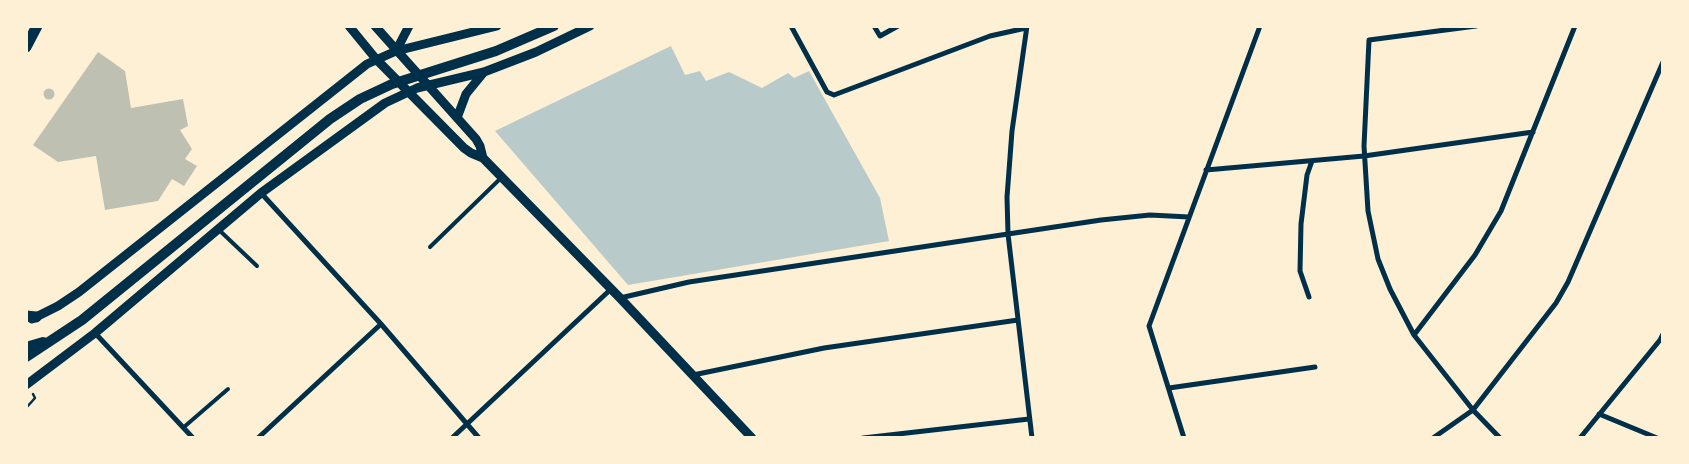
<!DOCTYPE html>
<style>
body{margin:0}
#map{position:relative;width:1689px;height:464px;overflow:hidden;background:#fdf0d5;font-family:"Noto Sans",sans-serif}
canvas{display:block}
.frame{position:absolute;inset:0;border:28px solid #fdf0d5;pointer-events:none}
</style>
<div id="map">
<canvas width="1689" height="464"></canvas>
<div class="frame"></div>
</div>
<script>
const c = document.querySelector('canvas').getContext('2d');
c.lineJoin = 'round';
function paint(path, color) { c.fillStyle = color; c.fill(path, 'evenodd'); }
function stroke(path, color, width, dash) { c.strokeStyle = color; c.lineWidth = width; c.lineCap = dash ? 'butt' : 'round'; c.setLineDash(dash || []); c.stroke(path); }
const green = new Path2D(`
 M671,46l14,29 15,-4 6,10 23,-9 33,16 26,-15 6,5 15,-7 71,127 9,43 -261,44 -133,-154z`);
const building = new Path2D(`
 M98,52l27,19 6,37 52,-9 5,27 -8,4 12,19 -7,10 12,7 -13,20 -12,-7 -14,22 -53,9 -9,-54 -38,6 -25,-17z
 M43.5 94a5.5 5.5 0 1 1 11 0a5.5 5.5 0 1 1-11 0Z`);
const path = new Path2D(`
 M26,408l9,-10 -2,-4`);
const service = new Path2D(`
 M218,229l39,37
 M430,247l72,-70
 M184,427l44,-38`);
const minor = new Path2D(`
 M791,26l36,66 7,3 156,-59 36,-8
 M874,26l6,10 18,-10
 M1027,26l-15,105 -5,66 1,37 24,204
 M1476,26l-107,14 -5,106 4,65 10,48 12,30 24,46 59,75 27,28
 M1206,170l158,-14 169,-24
 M261,193l120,131 98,114
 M1309,297l-9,-26 1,-47 6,-49 5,-14
 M620,298l69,-16 412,-62 49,-5 39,2
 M95,333l98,105
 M1414,335l61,-80 26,-44 74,-185
 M693,375l131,-27 194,-28
 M1169,388l146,-21
 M1599,414l58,24
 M258,438l123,-114
 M452,438l159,-149
 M863,438l166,-19
 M1184,438l-35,-112 111,-300
 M1433,438l40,-28 83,-107 12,-21 95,-220
 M1580,438l80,-98 3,-6`);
const tertiary = new Path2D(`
 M349,26l27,33 88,89 7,5 12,5 137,140 132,140
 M375,26l101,113 4,7 3,12
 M396,51l13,-25
 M457,118l9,-24 18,-22
 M32,319l26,-13 21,-14 288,-228 29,-13 101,-25
 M26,385l69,-52 166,-140 124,-90 32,-15 67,-16 52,-20 54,-26`);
const secondary = new Path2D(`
 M26,347l17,-5
 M26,357l56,-37 248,-201 30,-20 32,-15 104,-33 58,-25`);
const primary = new Path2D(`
 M26,47l11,-21
 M26,316l10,1`);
paint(green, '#b9caca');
paint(building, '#bec0b2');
stroke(path, '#003049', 2.5);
stroke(service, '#003049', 4);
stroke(minor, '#003049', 5);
stroke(tertiary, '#003049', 9);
stroke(secondary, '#003049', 10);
stroke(primary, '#003049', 11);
</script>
